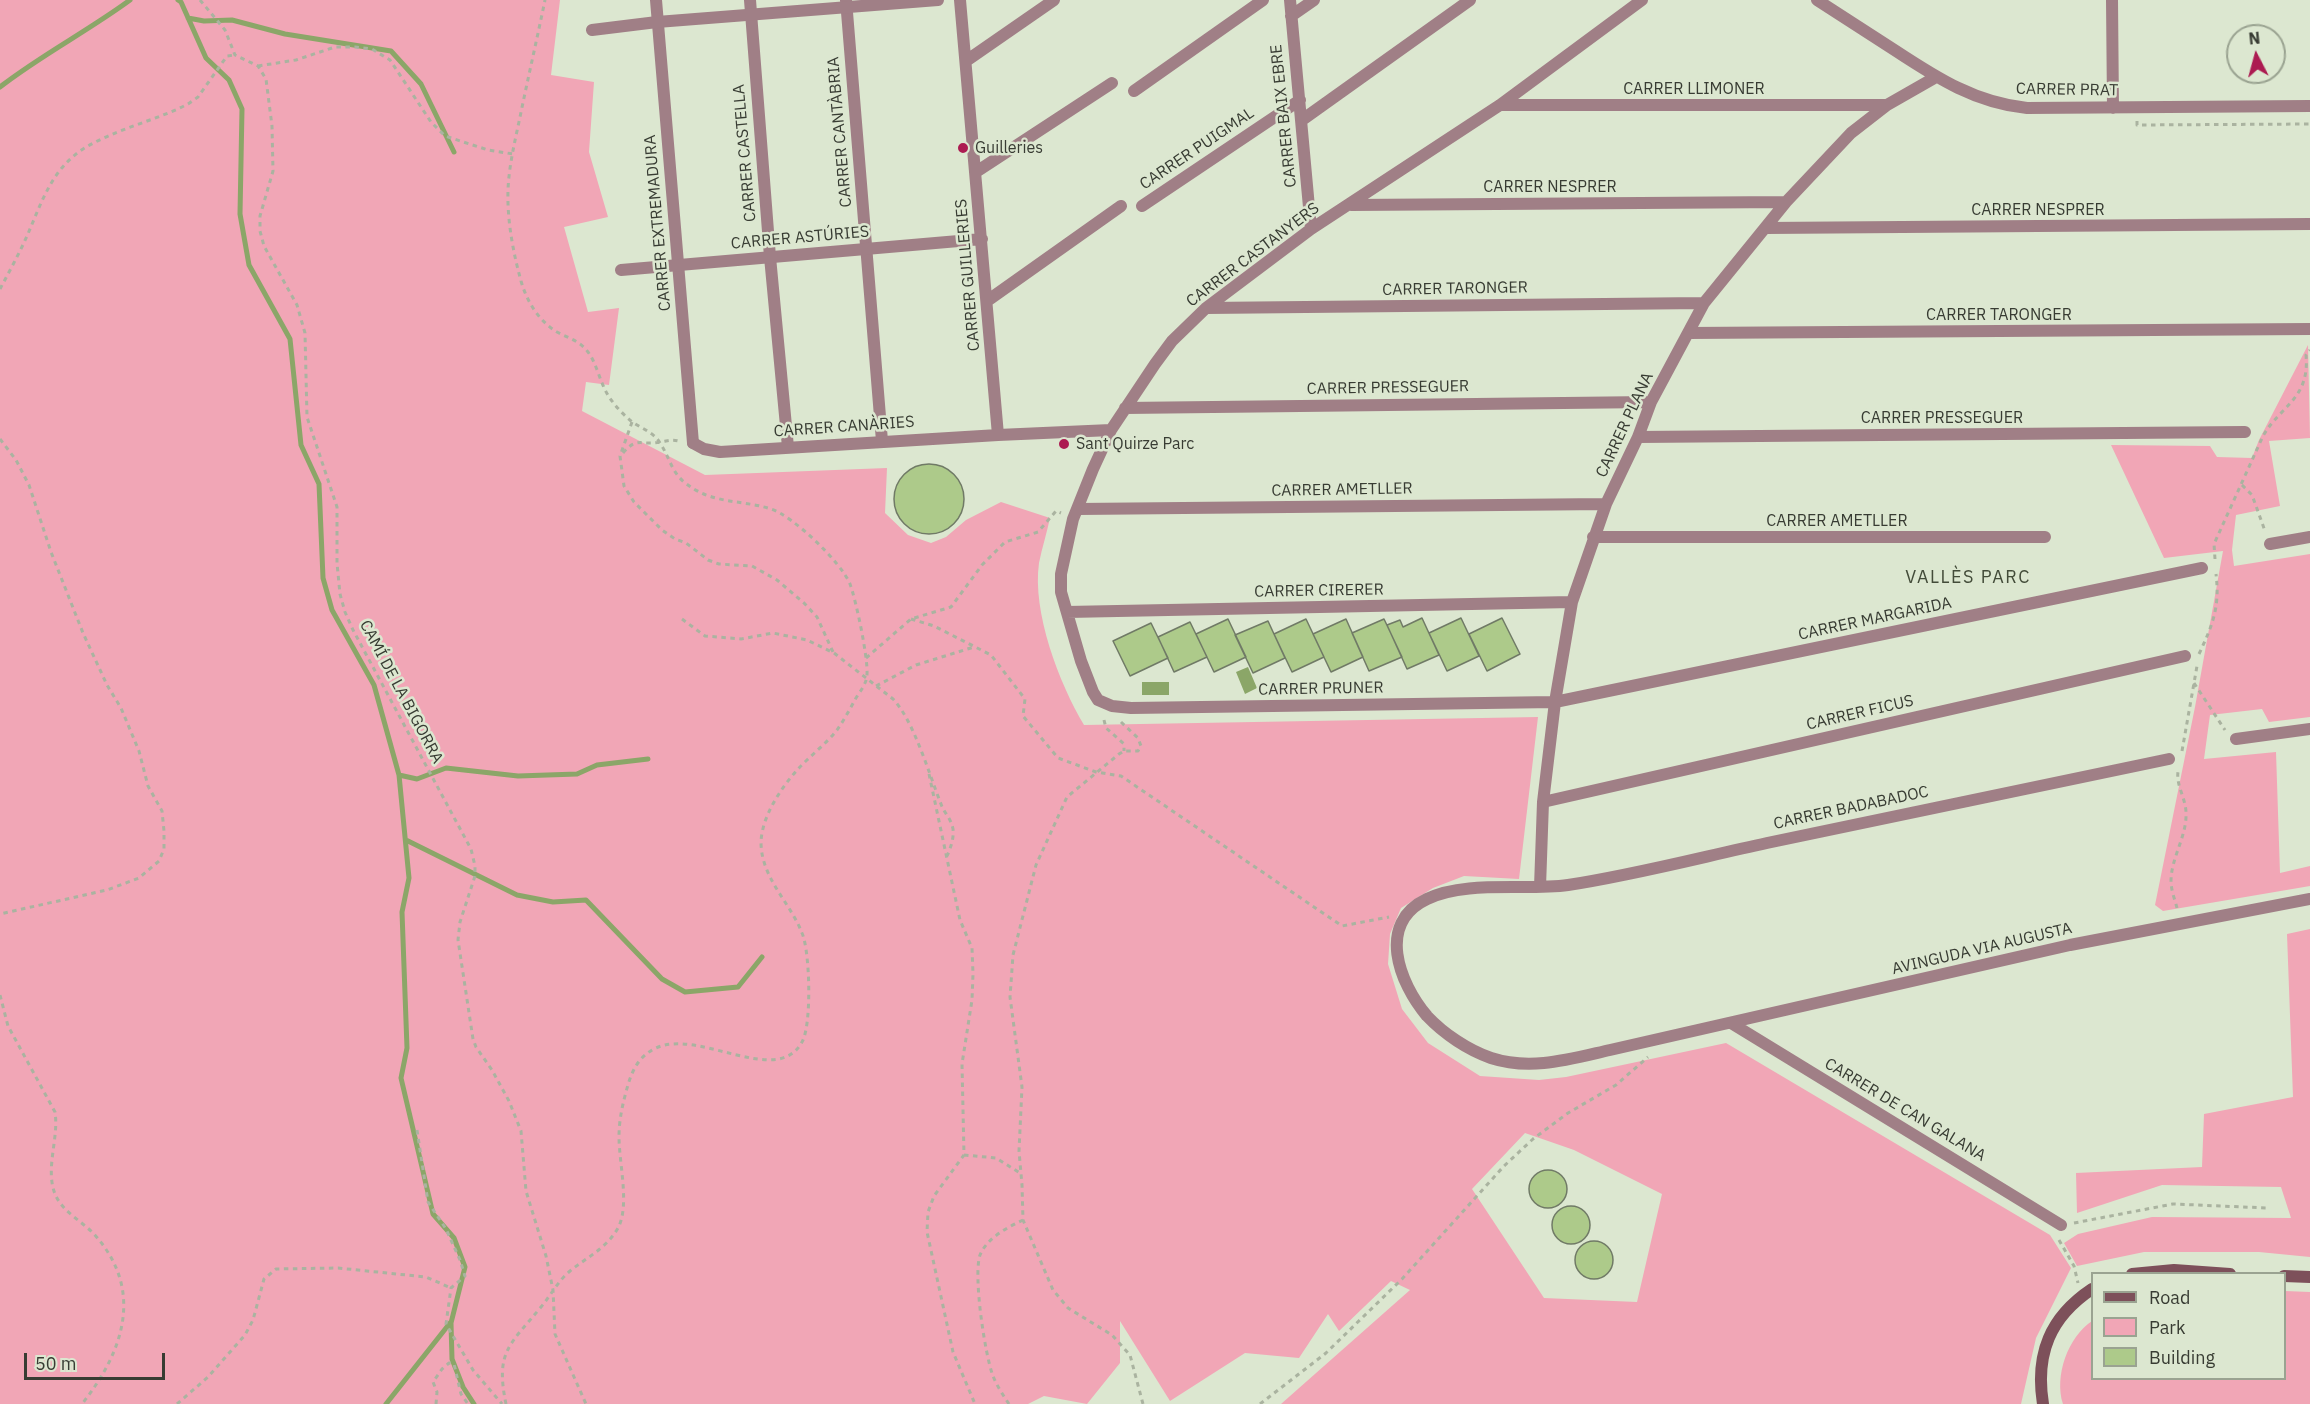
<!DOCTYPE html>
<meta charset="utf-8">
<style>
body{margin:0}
#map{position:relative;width:2310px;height:1404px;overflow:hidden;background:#dce7d0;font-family:"IBM Plex Sans",sans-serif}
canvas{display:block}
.legend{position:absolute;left:2091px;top:1272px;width:195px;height:108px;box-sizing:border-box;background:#dce7d0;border:2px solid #9aa391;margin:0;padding:8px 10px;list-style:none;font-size:18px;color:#383c33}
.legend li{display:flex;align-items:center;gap:12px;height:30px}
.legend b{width:30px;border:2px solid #9aa391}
.north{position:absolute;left:2226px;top:24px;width:60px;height:60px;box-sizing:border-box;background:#dce7d0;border:2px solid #9aa391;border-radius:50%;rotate:354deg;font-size:16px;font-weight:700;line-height:24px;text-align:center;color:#383c33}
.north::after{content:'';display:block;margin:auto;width:21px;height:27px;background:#ac1b51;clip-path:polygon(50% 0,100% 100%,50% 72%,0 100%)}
.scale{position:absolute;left:24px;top:1353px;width:141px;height:27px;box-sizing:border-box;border:3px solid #383c33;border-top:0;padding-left:8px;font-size:18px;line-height:21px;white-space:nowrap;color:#383c33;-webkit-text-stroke:4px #dce7d0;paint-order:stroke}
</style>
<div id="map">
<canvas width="2310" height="1404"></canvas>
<ul class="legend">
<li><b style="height:8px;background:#7d505a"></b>Road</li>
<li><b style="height:16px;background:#f1a6b6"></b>Park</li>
<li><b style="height:16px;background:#adca8a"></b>Building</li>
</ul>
<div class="north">N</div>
<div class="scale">50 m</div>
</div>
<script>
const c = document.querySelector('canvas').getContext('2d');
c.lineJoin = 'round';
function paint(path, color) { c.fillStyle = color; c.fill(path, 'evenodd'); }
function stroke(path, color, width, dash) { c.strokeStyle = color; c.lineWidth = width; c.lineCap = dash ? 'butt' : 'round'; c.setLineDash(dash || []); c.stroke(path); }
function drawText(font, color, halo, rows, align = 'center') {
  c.font = font + ' "IBM Plex Sans",sans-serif'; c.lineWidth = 5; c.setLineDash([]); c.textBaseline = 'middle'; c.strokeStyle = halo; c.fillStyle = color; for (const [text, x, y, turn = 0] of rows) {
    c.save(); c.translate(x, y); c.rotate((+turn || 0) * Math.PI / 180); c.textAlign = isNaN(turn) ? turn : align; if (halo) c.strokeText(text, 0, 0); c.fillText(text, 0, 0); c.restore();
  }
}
const green = new Path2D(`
 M0,0h560l-9,75 43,7 -5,70 19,65 -44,10 24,85 31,-4 -10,77 -23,-3 -4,29 123,64 182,-7 -2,45 23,22 23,8 15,-6 20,-17 35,-18 49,16c-3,14 -8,30 -11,45 -7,49 20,120 45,162l454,-8 -19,162 -55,-3 -31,12 -32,20 -11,26 -2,30 14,45 26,34 52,33 59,4 27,-3 160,-34 324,192 21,33 -35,70 -15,66h-740l129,-114 -19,-9 -52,50 -11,-17 -29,44 -54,-5 -75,48 -50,-80v42l-33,41 -43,-8 -16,8h-1028zM1525,1133l49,17 88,44 -25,108 -93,-4 -72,-109z
 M2308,345l2,93 -41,3 11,65 -44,9 -4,35 2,16 76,-12v163l-41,5 -7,-13 -52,6 -6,44 72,-7 4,121 30,-7v20l-147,25 -8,-6 40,-198 28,-156 -59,7 -53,-113 99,1 7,11 35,1 7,-18z
 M2310,929v328l-51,-5h-115l-67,14 -13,-23 14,-9 74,-17 139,1 -10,-31 -119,-2 -85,28 -1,-40 126,-6 2,-53 89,-17 -6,-163z
 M2285,1291l25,1v112h-247c-9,-28 5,-67 29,-83v57h192z`);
const water = new Path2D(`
 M1248,667l9,21 -12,6 -9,-22z
 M1142,682h27v13h-27z`);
const stream = new Path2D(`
 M178,0l3,2 25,56 23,22 13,29 -2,105 9,51 41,74 11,106 18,39 4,94 9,32 42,75 25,90 10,103 -7,34 5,136 -6,30 32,136 21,24 11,29 -14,56 1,36 11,28 11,17
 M188,18l16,3 28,-1 53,14 106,17 30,33 33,68
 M0,87c41,-32 88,-56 130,-87
 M399,775l18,4 29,-11 72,8 59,-2 20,-9 51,-6
 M406,840l111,55 36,7 33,-2 76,79 23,13 53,-5 24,-30
 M386,1404l64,-81`);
const building = new Path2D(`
 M894 499a35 35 0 1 1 70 0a35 35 0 1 1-70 0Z
 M1422,618l17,37 -32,14 -20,-44 13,-5 3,7z
 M1461,618l18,38 -32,15 -18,-38z
 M1502,618l18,36 -33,17 -18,-37z
 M1228,619l18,38 -32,15 -18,-38z
 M1306,619l18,38 -32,15 -18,-38z
 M1346,619l17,38 -32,15 -18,-38z
 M1384,619l18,38 -33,14 -17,-38z
 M1268,621l17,37 -32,15 -18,-38z
 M1190,622l17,35 -33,15 -16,-35z
 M1151,623l17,35 -38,18 -17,-35z
 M1529 1189a19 19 0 1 1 38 0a19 19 0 1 1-38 0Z
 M1552 1225a19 19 0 1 1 38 0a19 19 0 1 1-38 0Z
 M1575 1260a19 19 0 1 1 38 0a19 19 0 1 1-38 0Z`);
const path = new Path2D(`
 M200,0l25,30 10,25 23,11 8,13 6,47 1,45 -13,45v15l4,15 33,59 8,28 2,84 30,90v56l3,31 5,18 8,18 118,219 4,17v10l-15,46 -2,18 15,99 3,8 16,23 17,31 12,30 5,60 20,65 7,34 2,44 31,70
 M258,66l38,-6 39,-13h20l17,2 18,11 41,62 14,14 43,14 25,4
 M2137,121v4l173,-1
 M0,289c9,-17 19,-35 27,-53 14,-32 24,-66 56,-87 32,-20 72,-28 105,-45l10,-7 29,-41 8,-1
 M632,422l-12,34 4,30 10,16 28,28 13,9 11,4 22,17 11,4 33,2 25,14 27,23 13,14 16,35
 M0,439l16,21 13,25 22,67 32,81 24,52 14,23 18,43 9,35 14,25 2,20v18l-5,12 -20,17 -32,12 -107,24
 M623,453c14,-17 19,-7 37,-11 8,-1 11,-3 19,-1
 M2242,485l10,10 13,36
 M2215,559l-1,-15 49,-108c17,-30 47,-37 43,-81l4,-5
 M682,619l23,17 36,3 32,-6 34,7 27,13 59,46c21,22 36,75 48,105 3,9 10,14 12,25 1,9 -2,18 -6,27
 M911,619l23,7 57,29 34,44 -2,17 35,42 38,14 25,4 221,150 47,-9
 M2199,654c14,-30 21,-47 17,-80
 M866,658l45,-39 40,-12 31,-42 23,-23 33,-10 18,-21 5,2
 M2194,683l31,47
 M876,686l40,-21 58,-18
 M1104,720l2,8 18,16v7
 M1121,722l17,16 3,8 -3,5h-14l-5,3 -52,43 -31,68 -23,90 -3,42 12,90 -3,64 3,34 1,35 30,70 15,18 44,27 18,20 13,49
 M2182,751l15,-85
 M929,774l31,146 12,28 1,26 -1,26 -10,64 2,91 -30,41 -6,16 -1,20 26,120 22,52
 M2177,908c-2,-8 -6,-18 -6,-27 0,-23 16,-45 15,-68 0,-14 -10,-28 -8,-41
 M0,995l8,31 47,86c4,27 -10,56 0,82 7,17 25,26 38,39 52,56 31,118 -11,171
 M417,1130l11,72 18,27 14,31 5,16 -14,12 -5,36 27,46 29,34
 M964,1155l32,3 24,15
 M2074,1223l99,-19 95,4
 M2059,1240l15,26 4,17
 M177,1404l31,-27 37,-42 8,-15 11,-41 12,-10 62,-1 88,9 25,11
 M436,1404l1,-12 -4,-10 9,-13 7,-6 5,1 7,30 7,10
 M506,1404c-11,-53 4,-59 35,-97 10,-12 17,-26 29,-36 17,-14 36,-22 48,-43 12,-22 1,-65 1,-91 0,-16 3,-30 7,-45 5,-19 11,-35 30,-44 43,-20 121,40 146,-6 10,-17 8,-91 0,-109 -12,-31 -41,-55 -41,-91 1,-26 20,-54 37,-73 12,-13 28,-25 39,-39 7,-10 13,-21 19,-32 5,-8 11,-15 11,-24 1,-17 -11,-74 -17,-90 -9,-22 -57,-68 -79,-75 -31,-10 -59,-4 -87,-27 -13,-11 -15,-26 -24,-39 -6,-11 -20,-15 -29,-22 -6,-5 -14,-13 -19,-20 -12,-15 -14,-36 -24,-49 -8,-11 -20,-14 -31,-20 -18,-11 -30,-30 -36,-51 -8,-29 -14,-61 -13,-91 1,-25 7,-49 12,-73 8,-39 17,-78 25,-117
 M1009,1404c-6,-9 -12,-18 -16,-28 -8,-21 -20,-100 -13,-121 7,-17 28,-28 43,-35
 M1260,1404l66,-51 76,-74 102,-113 29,-27 35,-26 48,-28 32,-28`);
const pedestrian = new Path2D(`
 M656,0l37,443
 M750,0l20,257 18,190
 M846,0l36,441`);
const minor = new Path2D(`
 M960,0l38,435 113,-5
 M1290,0l21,229
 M1642,0l-142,105 -189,124 -105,79 -34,33 -17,23 -44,66 -18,39 -20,50 -12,55v18l20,69 12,31 5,8 14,6 19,2 424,-6 647,-134
 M1817,0c26,17 53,34 79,51 41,27 80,52 131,57l283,-2
 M2112,0l1,108
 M1291,16l23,-16
 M592,30l65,-8 281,-22
 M966,61l88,-61
 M1134,91l129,-91
 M1500,105h387
 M1302,120l168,-120
 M976,172l136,-89
 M1351,205l435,-3
 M1142,206l158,-106
 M1766,228l544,-4
 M621,270l361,-31
 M987,301l134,-95
 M1206,308l498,-5
 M1688,333l622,-4
 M1125,408l526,-6
 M1638,437l607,-5
 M693,443l11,6 16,3 278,-17
 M1078,509l528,-5
 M1593,537h452
 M2270,544l40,-7
 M1067,612l505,-10
 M2236,739l74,-10
 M2169,759c-134,28 -268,56 -402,84 -65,14 -133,32 -199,42 -43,6 -102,-5 -141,14 -51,24 -28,84 0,117 17,18 41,34 64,42 40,13 79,1 119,-8l460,-105 240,-46
 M1543,802l642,-146
 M1540,887l3,-85 12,-100 17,-100 34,-98 32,-67 13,-35 53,-99 82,-101 65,-69 36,-28 49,-28
 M1731,1023l330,202`);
const secondary = new Path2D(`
 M2132,1274l42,-4 56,4
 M2284,1276l26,1
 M2043,1404c-8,-50 7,-87 49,-115`);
const markers = [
 [963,148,6,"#ac1b51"],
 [1064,444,6,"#ac1b51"]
];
const streetNames = [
 ["CARRER LLIMONER",1694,89],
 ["CARRER PRAT",2067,90,1],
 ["CARRER BAIX EBRE",1284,116,-96],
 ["CARRER CANTÀBRIA",840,132,-95],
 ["CARRER PUIGMAL",1197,149,-34],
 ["CARRER CASTELLA",745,153,-95],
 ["CARRER NESPRER",1550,187],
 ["CARRER NESPRER",2038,210],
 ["CARRER EXTREMADURA",658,223,-95],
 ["CARRER ASTÚRIES",800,238,-5],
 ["CARRER CASTANYERS",1253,255,-37],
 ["CARRER GUILLERIES",968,275,-95],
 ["CARRER TARONGER",1455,289,-1],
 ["CARRER TARONGER",1999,315],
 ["CARRER PRESSEGUER",1388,388,-1],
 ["CARRER PRESSEGUER",1942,418],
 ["CARRER PLANA",1625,425,-65],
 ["CARRER CANÀRIES",844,427,-4],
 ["CARRER AMETLLER",1342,490,-1],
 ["CARRER AMETLLER",1837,521],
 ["CARRER CIRERER",1319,591,-1],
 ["CARRER MARGARIDA",1875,619,-12],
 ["CARRER PRUNER",1321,689,-1],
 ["CAMÍ DE LA BIGORRA",401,692,62],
 ["CARRER FICUS",1860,713,-13],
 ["CARRER BADABADOC",1851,808,-12],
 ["AVINGUDA VIA AUGUSTA",1982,949,-13],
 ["CARRER DE CAN GALANA",1905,1110,31]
];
const poiNames = [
 ["Guilleries",975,148],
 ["Sant Quirze Parc",1076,444]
];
const neighbourhoodNames = [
 ["VALLÈS PARC",1968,578]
];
paint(green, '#f1a6b6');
paint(water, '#8ba668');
stroke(stream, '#8ba668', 5);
paint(building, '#adca8a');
stroke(building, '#707a66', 1.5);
stroke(path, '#aab3a0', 3, [4.5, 4.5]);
stroke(pedestrian, '#a07f86', 12);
stroke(minor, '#a07f86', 12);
stroke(secondary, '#7d505a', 12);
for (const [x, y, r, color] of markers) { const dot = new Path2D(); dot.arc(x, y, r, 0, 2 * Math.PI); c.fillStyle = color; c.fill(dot); stroke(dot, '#dce7d0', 2); }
drawText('16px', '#383c33', '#dce7d0', streetNames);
drawText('16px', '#383c33', '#dce7d0', poiNames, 'left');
c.letterSpacing = '1.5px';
drawText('18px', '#434c39', '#dce7d0', neighbourhoodNames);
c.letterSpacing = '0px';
</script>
